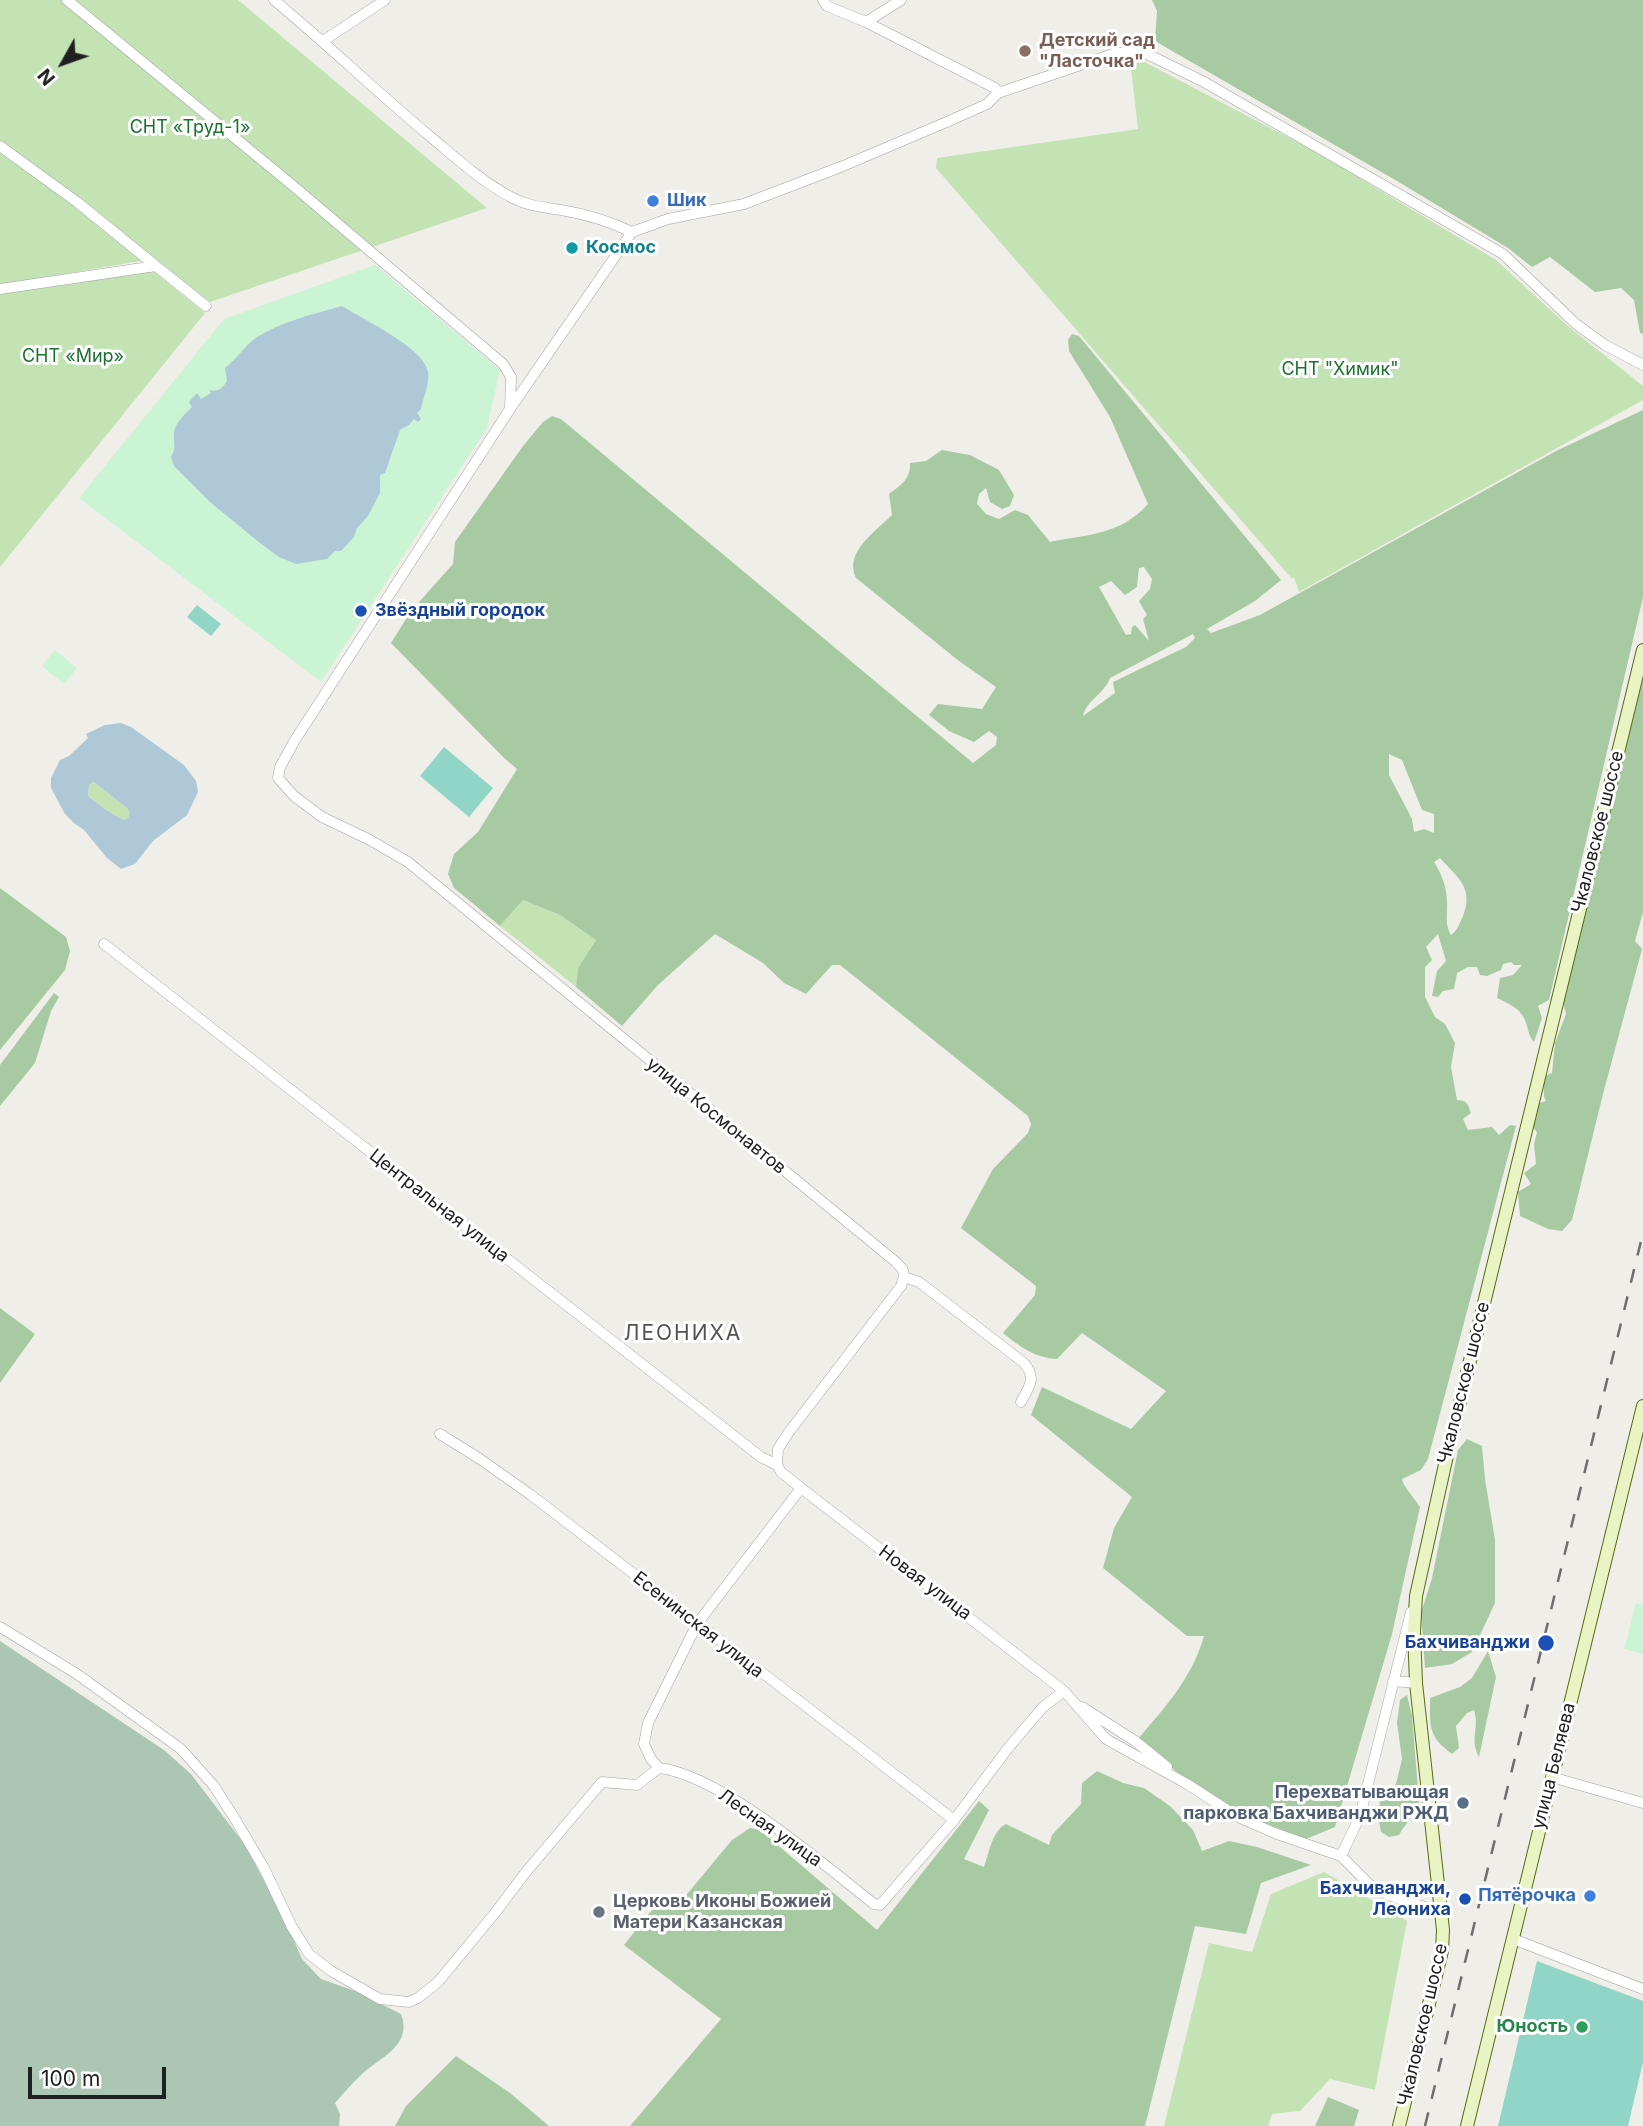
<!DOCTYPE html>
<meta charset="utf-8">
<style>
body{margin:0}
#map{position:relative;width:1643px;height:2126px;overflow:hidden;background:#f0eee8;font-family:Inter,sans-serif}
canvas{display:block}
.north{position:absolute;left:28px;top:28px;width:70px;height:70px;-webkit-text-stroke:5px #fff;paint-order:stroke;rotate:230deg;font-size:19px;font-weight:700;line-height:28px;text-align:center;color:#202020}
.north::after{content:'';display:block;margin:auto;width:24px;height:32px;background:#202020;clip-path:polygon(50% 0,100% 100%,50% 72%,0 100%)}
.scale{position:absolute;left:28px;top:2067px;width:138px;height:32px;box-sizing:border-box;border:4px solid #202020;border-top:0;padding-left:9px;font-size:21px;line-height:24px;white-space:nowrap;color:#202020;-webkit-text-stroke:5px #fff;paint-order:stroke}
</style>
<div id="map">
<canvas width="1643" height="2126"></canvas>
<div class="north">N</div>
<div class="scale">100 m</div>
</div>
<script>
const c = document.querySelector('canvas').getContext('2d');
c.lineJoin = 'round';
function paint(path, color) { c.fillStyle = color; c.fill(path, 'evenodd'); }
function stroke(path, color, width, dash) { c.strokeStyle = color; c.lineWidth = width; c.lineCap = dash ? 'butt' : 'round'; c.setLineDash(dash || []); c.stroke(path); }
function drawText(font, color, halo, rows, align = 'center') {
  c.font = font + ' Inter,sans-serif'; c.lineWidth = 6; c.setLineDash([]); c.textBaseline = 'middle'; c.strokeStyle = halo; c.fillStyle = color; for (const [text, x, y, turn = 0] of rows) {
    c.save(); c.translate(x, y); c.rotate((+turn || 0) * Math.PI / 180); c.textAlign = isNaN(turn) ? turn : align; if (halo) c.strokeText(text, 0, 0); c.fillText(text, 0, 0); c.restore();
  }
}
const grass = new Path2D(`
 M0,0h238l249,208 -277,94 -58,-43 -152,26z
 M1137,58l181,95 178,107 73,67 74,59v14l-344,192 -5,-15 -2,2 -356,-411 1,-10 201,-29 -7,-61z
 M153,271l52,42 -205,254v-275z
 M94,782l33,26 3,5 -2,5 -4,2c-13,-6 -25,-15 -36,-24l1,-11z
 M523,900l37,15 36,25 -18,28 -2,19 -76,-61z
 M1324,1872l83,49 -32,169 -45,-11 -30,32 -28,3 -4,12h-104l45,-183 43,9 19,-58z`);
const forest = new Path2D(`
 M1152,0h491v334l-3,-1 -6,-33 -13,-12 -26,4 -45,-35 -18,10 -24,-19 -111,-67 -242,-140 2,-30z
 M1072,334l7,2 202,244 -26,21 -48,28 4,4 49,-18 296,-164 87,-41v187l-94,403 -11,6 4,12 -8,24c-5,-6 -5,-9 -7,-16 -4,-17 -16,-21 -30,-28l3,-20 13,-3 9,-10h-8l-3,-3 -8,2 -2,6 -14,6 -7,-1 -3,-8h-9l-11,6 -3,16 -11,2 -5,6 -6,-1 5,-25 9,-10 -8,-27 -12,13 6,13 -7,7v30l10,20 10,7 10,19 -4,24 6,33c10,0 11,4 14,13l-8,6 5,11 24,-3 7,8 11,-10 6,1 -88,333 -7,11 -19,9c1,7 13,20 18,28l-28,127 -57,193 -29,12 -65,-25 -64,-42 -39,-33c28,-33 54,-61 66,-103h-17l-84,-68 11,-40 18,-31 -101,-82 11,-28 89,42 35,-38 -84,-58 -25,26c-22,-1 -38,-13 -54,-26l32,-38 1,-9 -75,-58 32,-59 35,-36 3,-9 -3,-8 -188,-151h-8l-26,29 -22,-11 -21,-20 -48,-29 -57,51 -36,41 -46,-39 2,-19 18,-28 -36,-25 -37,-15 -23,26 -46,-38 -6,-14 6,-20 24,-22 39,-63 -13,-11 -113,-115 20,-32 42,-47 2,-22 68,-96 20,-24 9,-6 9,3 412,344 23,-18 1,-8 -8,-6 -15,11 -25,-11 -20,-16 9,-11 44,5 14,-22 -37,-26 -103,-83c-12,-26 18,-45 36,-63l-3,-21c12,-9 22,-15 21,-31l16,-2 16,-11 28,5 29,15 15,25 -4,11 -8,3 -12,-7 -4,-14 -7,6 -2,10 9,10 13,5 16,-9 13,5 22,27c39,-8 70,-7 98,-38l-38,-87 -41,-66 -1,-11zM1144,567l8,12 -2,10 -11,12 8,14 -4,4 6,22 -14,-16 -3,2 -1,7 -5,1 -27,-48 12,-6 14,14 12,-8 2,-19zM1193,634l2,4 -9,9 -73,35 2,11 -32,23c3,-15 21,-22 27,-38zM1389,754l13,6 20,50 12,4v19l-10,-4 -10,3 -2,-13 -23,-44zM1440,858c18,20 34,30 23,58 -4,8 -5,14 -12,19 -7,-12 -3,-21 -4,-34 0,-14 -6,-28 -13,-39z
 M1643,672v240l-8,29 7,8 -39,145 -31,126 -10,11 -14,-2 -28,-13 -2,-24 13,-8 -7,-11 12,-9 -2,-20 3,-12 -6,-7 5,-21 10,-3 -2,-4 -1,-20 9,-4 3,-30 11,-29 -4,-16z
 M0,888l66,49 4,14 -5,19 -65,80z
 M54,993l5,4 -8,14 -16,52 -35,43v-41z
 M0,1308l35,26 -35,49z
 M1467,1439l15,7 3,33 10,61v63l-23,49 -20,12 -27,4 -4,-55 11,-35 26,-128z
 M1488,1651l8,26 -17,80c-10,-20 1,-27 -5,-47l-7,3 -11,13 3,22 -7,6c-24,-18 -22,-27 -22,-56l30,-11 12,-9z
 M1407,1695l5,21 7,85c-2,13 -13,21 -20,34l-10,2 -8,-5 -3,-16 2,-14 16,-18 6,-25 -5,-36 3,-23z
 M1097,1771l26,12 21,5 26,18 23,24 9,21 27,-10 28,6 54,18 -50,18 -15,51 -51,-8 -50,200h-515l91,-107 -97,-74 39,-49 15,9 54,-65 18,-12 10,2 117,100 102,-129 10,9 -25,49 20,8c5,-14 8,-36 22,-43l43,21 3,-10 29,-31 1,-21z
 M456,2056l54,37 39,33h-154l11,-20z
 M1328,2097l31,13 -5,16h-39z`);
const cemetery = new Path2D(`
 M0,1641l164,109 27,24 54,71 40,75 17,39 19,20 34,12 46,23c12,31 -20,43 -39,60 -10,9 -18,19 -27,29l5,11 -1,12h-339z`);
const park = new Path2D(`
 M375,265l125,105 -13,58 -166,254 -242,-184 145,-179z
 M55,650l22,18 -13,16 -22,-18z
 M1636,1603l7,2v49l-19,-5z`);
const pitch = new Path2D(`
 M197,605l24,19 -10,12 -24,-19z
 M444,747l49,41 -24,29 -49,-41z
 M1537,1961l106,40v61l-15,64h-130z`);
const water = new Path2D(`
 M342,306c20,13 83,42 86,66 2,12 -5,26 -7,37l-4,4 4,6 -3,3 -4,-3 -5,6 -9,5 -15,43 -5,2v18l-12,23 -11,12 -3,9 -13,14h-6l-8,8 -31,5 -17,-7 -19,-14 -50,-41 -36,-36 -3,-9c6,-9 2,-15 3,-25 2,-10 11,-18 18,-25l-3,-5 8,-9 4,6 10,-6 -2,-3c9,2 13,-1 18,-9l-2,-13c12,-9 20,-23 32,-31 26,-16 57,-23 85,-31z
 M121,723l10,4 53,38 12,16 2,11 -11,23 -34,26 -18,23 -14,5 -14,-11 -23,-28 -10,-7 -9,-9 -14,-26v-10l9,-18 9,-4 19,-18 -2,-4 19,-9zM94,782l33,26 3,5 -2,5 -4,2c-13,-6 -25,-15 -36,-24l1,-11z`);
const street = new Path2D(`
 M67,0l224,184 212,180 8,13 -1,32
 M274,0c54,45 104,93 158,138 24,20 49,43 77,58 17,10 33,11 52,14 24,4 48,11 71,22
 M823,0l4,6 39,16 129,66 3,5
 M866,22l35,-22
 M323,41l62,-41
 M0,146l77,56 79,64
 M0,289l156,-23 50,40
 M104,944l657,513 16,8
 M904,1277l-1,-7 -7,-8 -488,-400 -38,-22 -48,-23 -28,-21 -16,-18 2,-11 15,-27 215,-331 122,-177 36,-13 76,-15 99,-38 106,-45 38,-17 11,-11 118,-40 25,-2 63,31 299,172 73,70 29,21 38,20
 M904,1277l15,5 105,81c13,15 5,24 -3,39
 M440,1434l40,25 51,36 423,325
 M777,1465l4,7 20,16 263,203 42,48 81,45 51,33 39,17 64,22 30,30 17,9 55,18
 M777,1465l1,-16 11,-17 112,-146 3,-9
 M0,1627l77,47 104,75 33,37 21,33 29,49 28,59 17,27 22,17 49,28 29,3 9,-4 20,-16 57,-69 31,-41 76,-90 35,3 22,-17
 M1393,1681l23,2
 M1082,1707l53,34 32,26
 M659,1768c62,7 164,96 215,136l6,1 74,-85 55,-73 34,-40 21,-16
 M659,1768l-8,-9 -7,-15 4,-21 49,-99 104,-136
 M1551,1777l92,26
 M1341,1856l19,-40 51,-204
 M1513,1939l130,50`);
const secondary = new Path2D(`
 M1399,2126l43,-175 1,-21 -27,-247 -2,-52 2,-35 32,-145 195,-801
 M1467,2126l176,-720`);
const rail = new Path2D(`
 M1425,2126l218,-893`);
const markers = [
 [1025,51,7,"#8d6e63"],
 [653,201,7,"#3f7fe0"],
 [572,248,7,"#0f9aa8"],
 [361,611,7,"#1a4fb4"],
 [1546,1643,9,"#1a4fb4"],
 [1463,1803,7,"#5c6f8a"],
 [1590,1896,7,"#3f7fe0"],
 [1465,1899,7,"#1a4fb4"],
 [599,1912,7,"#6b7280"],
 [1582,2027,7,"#2e9e5b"]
];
const educationNames = [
 ["Детский сад",1039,41],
 ["\"Ласточка\"",1039,62]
];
const parkNames = [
 ["СНТ «Труд-1»",190,128],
 ["СНТ «Мир»",73,357],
 ["СНТ \"Химик\"",1340,370]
];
const shopNames = [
 ["Шик",667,201],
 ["Пятёрочка",1576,1896,"right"]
];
const cultureNames = [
 ["Космос",586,248]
];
const transitNames = [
 ["Звёздный городок",375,611,"left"],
 ["Бахчиванджи",1530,1643],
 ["Бахчиванджи,",1451,1889],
 ["Леониха",1451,1910]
];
const streetNames = [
 ["Чкаловское шоссе",1598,832,-76],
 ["улица Космонавтов",716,1116,39],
 ["Центральная улица",439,1206,38],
 ["Чкаловское шоссе",1464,1383,-76],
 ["Новая улица",925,1583,37],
 ["Есенинская улица",698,1625,38],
 ["улица Беляева",1554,1766,-76],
 ["Лесная улица",770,1828,35],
 ["Чкаловское шоссе",1423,2025,-77]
];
const serviceNames = [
 ["Перехватывающая",1449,1793],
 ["парковка Бахчиванджи РЖД",1449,1814]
];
const worshipNames = [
 ["Церковь Иконы Божией",613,1902],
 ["Матери Казанская",613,1923]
];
const leisureNames = [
 ["Юность",1568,2027]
];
const quarterNames = [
 ["ЛЕОНИХА",683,1334]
];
paint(grass, '#c4e3b4');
paint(forest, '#a7caa2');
paint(cemetery, '#acc6b4');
paint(park, '#cbf4d5');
paint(pitch, '#90d5c5');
paint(water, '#aec8d8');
stroke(street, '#a1a1a1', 11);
stroke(secondary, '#556c12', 14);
stroke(street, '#fff', 10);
stroke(secondary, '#e9f3c3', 12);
stroke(rail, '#6e6e6e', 2.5, [14, 14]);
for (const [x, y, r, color] of markers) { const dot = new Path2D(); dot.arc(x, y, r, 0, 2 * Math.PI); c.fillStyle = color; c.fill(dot); stroke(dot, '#fff', 2.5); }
drawText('bold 18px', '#785e54', '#fff', educationNames, 'left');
drawText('18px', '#19732f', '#fff', parkNames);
drawText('bold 18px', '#366cbe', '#fff', shopNames, 'left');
drawText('bold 18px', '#0d838f', '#fff', cultureNames, 'left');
drawText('bold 18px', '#164399', '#fff', transitNames, 'right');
drawText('18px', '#202020', '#fff', streetNames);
drawText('bold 18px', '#4e5e75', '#fff', serviceNames, 'right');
drawText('bold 18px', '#5b616d', '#fff', worshipNames, 'left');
drawText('bold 18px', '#27864d', '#fff', leisureNames, 'right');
c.letterSpacing = '2px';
drawText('21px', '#535353', '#fff', quarterNames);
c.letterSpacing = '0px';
</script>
